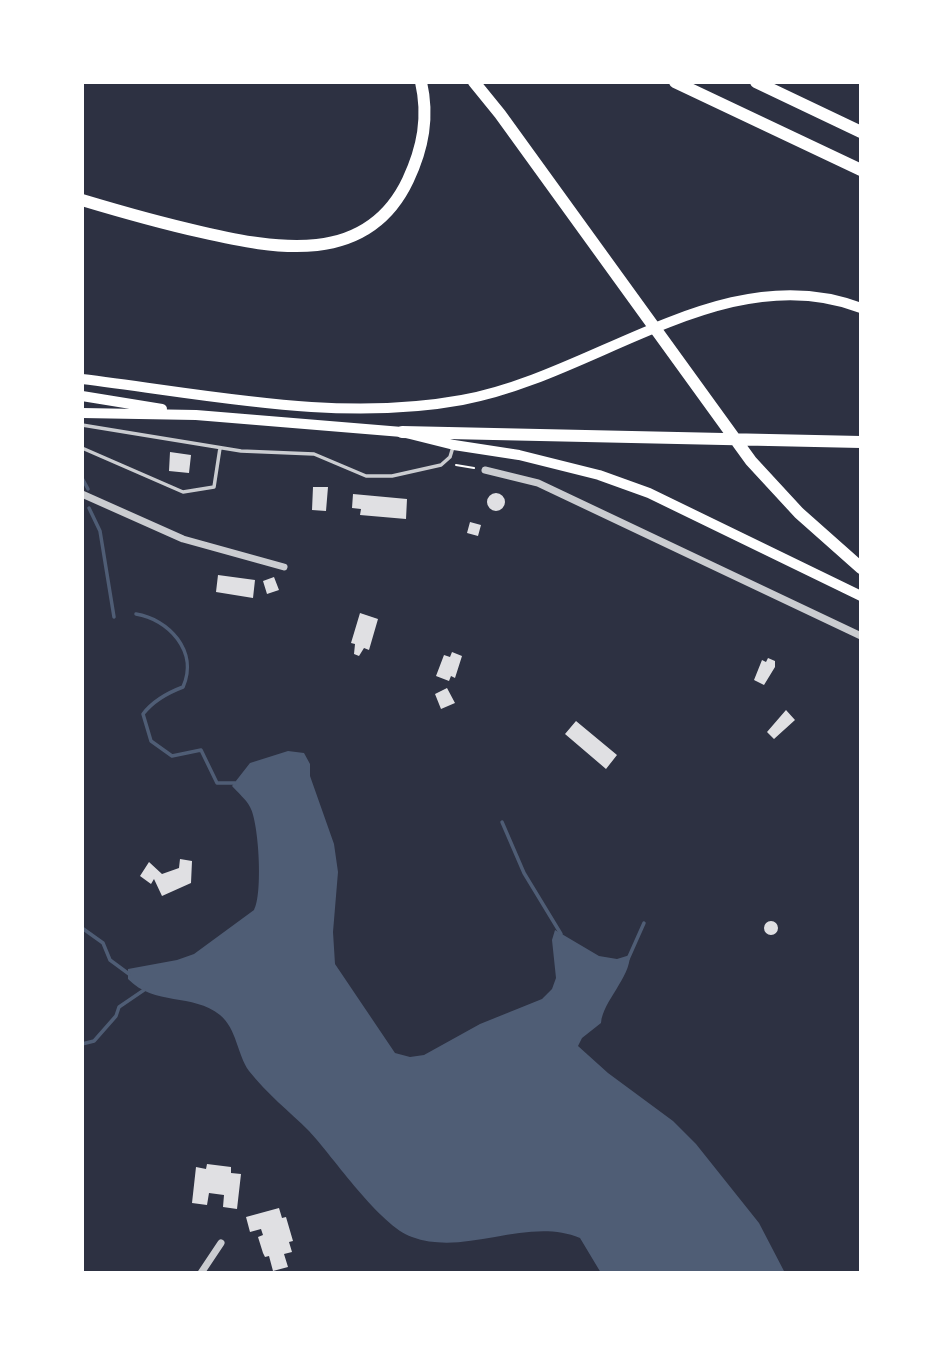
<!DOCTYPE html>
<style>
body{margin:0}
#map{position:relative;width:943px;height:1355px;overflow:hidden;background:#2d3142;font-family:Arial,sans-serif}
canvas{display:block}
.frame{position:absolute;inset:0;border:84px solid #fff;pointer-events:none}
</style>
<div id="map">
<canvas width="943" height="1355"></canvas>
<div class="frame"></div>
</div>
<script>
const c = document.querySelector('canvas').getContext('2d');
c.lineJoin = 'round';
function paint(path, color) { c.fillStyle = color; c.fill(path, 'evenodd'); }
function stroke(path, color, width, dash) { c.strokeStyle = color; c.lineWidth = width; c.lineCap = dash ? 'butt' : 'round'; c.setLineDash(dash || []); c.stroke(path); }
const water = new Path2D(`
 M288,751l16,2 6,11v12l24,68 4,28 -5,60 2,32 60,89 15,4 14,-2 56,-31 62,-25 10,-10 4,-11 -4,-38 3,-10 44,26 18,3 13,-4c0,23 -27,46 -29,68l-19,15 -4,8 30,27 65,48 23,23 63,79 26,50h-184l-21,-35c-53,-22 -114,19 -168,-1 -32,-11 -78,-79 -103,-106 -20,-20 -42,-37 -60,-60 -12,-17 -12,-42 -29,-56 -27,-22 -66,-9 -92,-36v-10l49,-9 17,-6 60,-44c9,-16 5,-87 -4,-103 -4,-8 -12,-14 -18,-21l18,-23z`);
const stream = new Path2D(`
 M82,478l6,11
 M89,508l11,23 14,86
 M136,614c32,5 63,37 47,73 -16,6 -30,14 -40,27l8,27 21,15 29,-6 16,33h18
 M502,822l22,51 37,61
 M82,928l21,15 7,17 19,14
 M628,959l16,-36
 M82,1044l12,-3 22,-25 3,-9 25,-17`);
const building = new Path2D(`
 M170,452l21,3 -2,18 -20,-2z
 M313,487h15l-2,24 -14,-1z
 M487 502a9 9 0 1 1 18 0a9 9 0 1 1-18 0Z
 M353,494l54,5 -1,20 -46,-4 1,-6 -9,-1z
 M470,522l11,3 -3,11 -11,-3z
 M218,575l37,5 -2,18 -37,-6z
 M274,577l5,13 -12,4 -4,-13z
 M360,613l18,6 -9,31 -5,-2 -5,8 -5,-2 1,-10 -4,-1z
 M452,652l10,4 -7,22 -4,-2 -2,5 -13,-5 8,-21 6,2z
 M768,658l7,3v6l-11,18 -10,-5 8,-20 4,2z
 M447,688l8,15 -14,6 -6,-15z
 M786,710l9,10 -21,19 -7,-7z
 M576,721l41,34 -11,14 -41,-35z
 M180,859l12,2 -1,22 -29,13 -8,-17 -3,5 -11,-8 9,-14 13,12 17,-6z
 M764 928a7 7 0 1 1 14 0a7 7 0 1 1-14 0Z
 M207,1164l24,3v6l10,1 -4,35 -14,-2 1,-12 -15,-2 -2,12 -15,-2 4,-36 10,2z
 M279,1208l3,10 4,-1 7,24 -4,1 3,10 -8,2 4,13 -15,4 -4,-15 -4,1 -2,-4 -5,-16 5,-2 -2,-6 -11,3 -4,-15z`);
const path = new Path2D(`
 M456,465l18,3`);
const service = new Path2D(`
 M82,425l159,26 73,3 52,22h26l49,-11 9,-8 3,-10
 M82,448l101,44 31,-5 6,-39`);
const minor = new Path2D(`
 M485,470l53,13 323,153
 M82,494l101,45 101,28
 M201,1273l20,-30`);
const primary = new Path2D(`
 M82,379c125,15 255,44 380,21 133,-24 264,-144 399,-92
 M82,396l80,13
 M82,413l114,2 206,17 52,13 65,10 80,20 50,18 212,103`);
const motorway = new Path2D(`
 M474,82l26,32 251,347 48,52 62,55
 M675,82l186,88
 M756,82l105,50
 M82,200c40,12 79,23 119,32 74,17 166,35 207,-52 15,-32 21,-63 13,-98
 M402,432l459,10`);
paint(water, '#4f5d75');
stroke(stream, '#4f5d75', 3.5);
paint(building, '#e0e0e3');
stroke(path, '#fff', 2);
stroke(service, '#caccd0', 3.5);
stroke(minor, '#caccd0', 7);
stroke(primary, '#fff', 10);
stroke(motorway, '#fff', 12);
</script>
